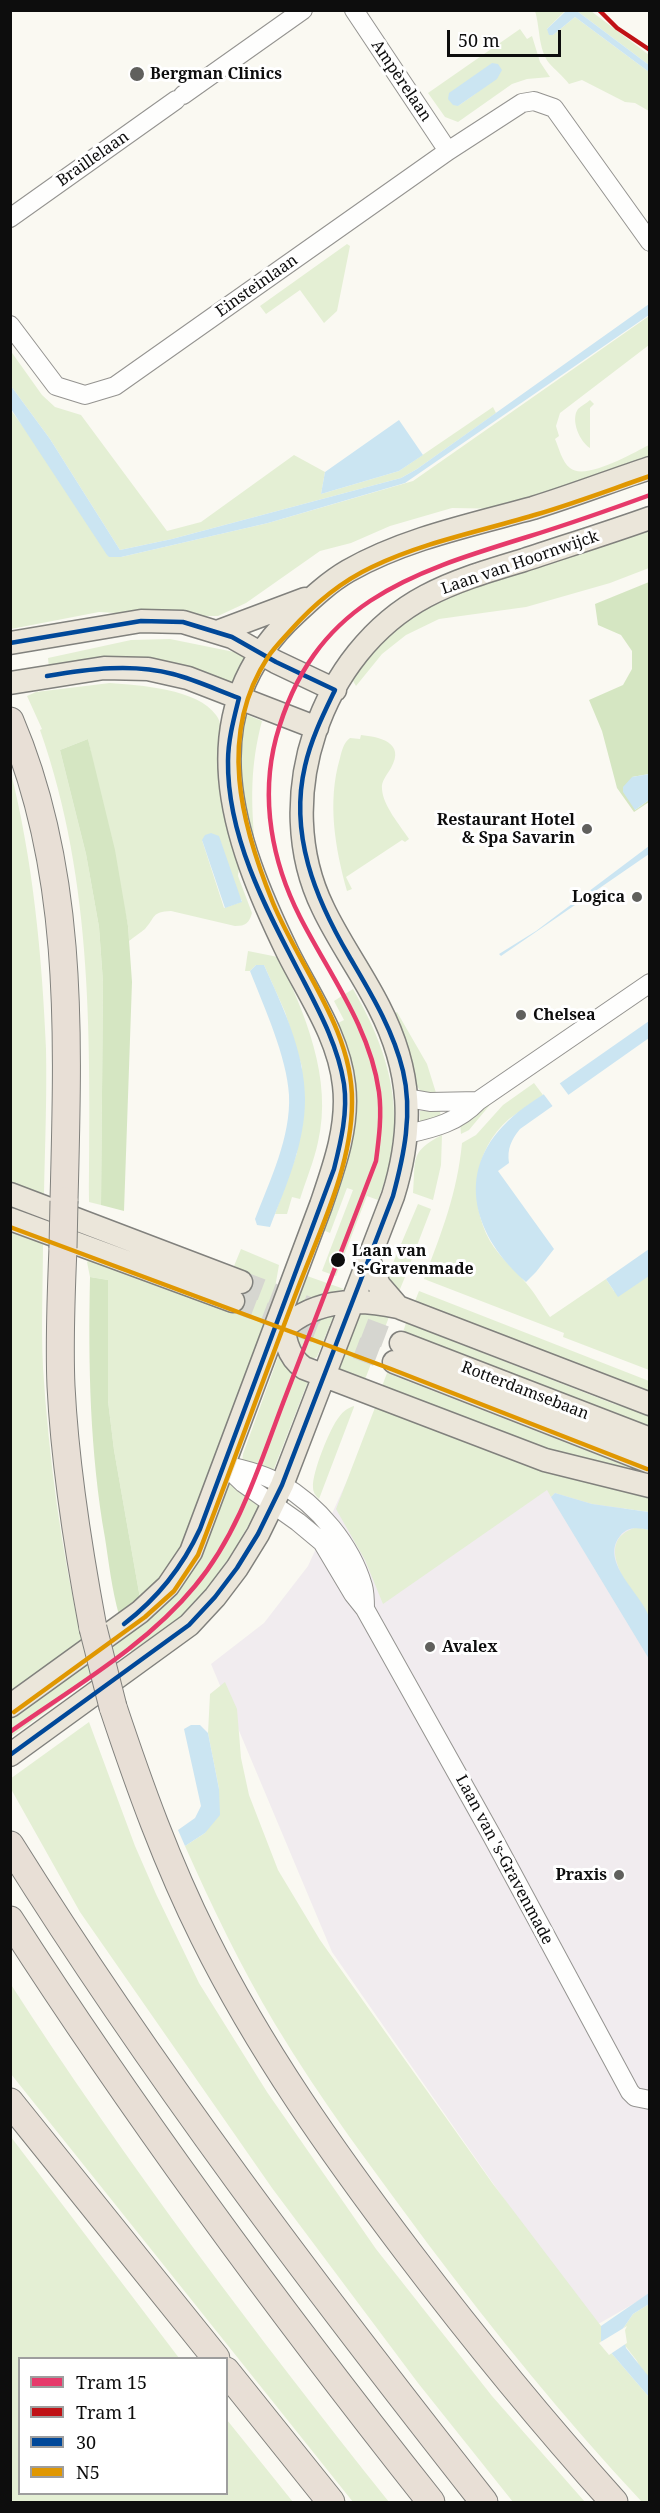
<!DOCTYPE html>
<meta charset="utf-8">
<style>
body{margin:0}
#map{position:relative;width:660px;height:2513px;overflow:hidden;background:#faf9f2;font-family:"Noto Serif",serif}
canvas{display:block}
.frame{position:absolute;inset:0;border:12px solid #0d0d0d;pointer-events:none}
.legend{position:absolute;left:18px;top:2357px;width:210px;height:138px;box-sizing:border-box;background:#fff;border:2px solid #9e9e9e;margin:0;padding:8px 10px;list-style:none;font-size:18px;color:#0d0d0d}
.legend li{display:flex;align-items:center;gap:12px;height:30px}
.legend b{width:30px;border:2px solid #9e9e9e}
.scale{position:absolute;left:447px;top:30px;width:114px;height:27px;box-sizing:border-box;border:3px solid #0d0d0d;border-top:0;padding-left:8px;font-size:18px;line-height:21px;white-space:nowrap;color:#0d0d0d;-webkit-text-stroke:4px #fff;paint-order:stroke}
</style>
<div id="map">
<canvas width="660" height="2513"></canvas>
<div class="frame"></div>
<ul class="legend">
<li><b style="height:8px;background:#e63a6b"></b>Tram 15</li>
<li><b style="height:8px;background:#c01115"></b>Tram 1</li>
<li><b style="height:8px;background:#004899"></b>30</li>
<li><b style="height:8px;background:#e09701"></b>N5</li>
</ul>
<div class="scale">50 m</div>
</div>
<script>
const c = document.querySelector('canvas').getContext('2d');
c.lineJoin = 'round';
function paint(path, color) { c.fillStyle = color; c.fill(path, 'evenodd'); }
function stroke(path, color, width, dash) { c.strokeStyle = color; c.lineWidth = width; c.lineCap = dash ? 'butt' : 'round'; c.setLineDash(dash || []); c.stroke(path); }
function drawText(font, color, halo, rows, align = 'center') {
  c.font = font + ' "Noto Serif",serif'; c.lineWidth = 6; c.setLineDash([]); c.textBaseline = 'middle'; c.strokeStyle = halo; c.fillStyle = color; for (const [text, x, y, turn = 0] of rows) {
    c.save(); c.translate(x, y); c.rotate((+turn || 0) * Math.PI / 180); c.textAlign = isNaN(turn) ? turn : align; if (halo) c.strokeText(text, 0, 0); c.fillText(text, 0, 0); c.restore();
  }
}
const industrial = new Path2D(`
 M373,1424l244,68 33,75 -1,728 -56,32 -261,-375 -121,-288 53,-41 44,-57z`);
const green = new Path2D(`
 M566,10l-19,19 6,6 22,-18 74,55v39l-14,-8 -10,-1 -43,-22 -13,4c-7,-9 -14,-14 -20,-21 -11,-14 -9,-37 -14,-52z
 M577,11h14l58,44v10z
 M520,29l7,10 5,-3 8,26 10,15 -23,2 -15,5 -54,38 -13,-5 -17,-24zM492,63l-17,31 -17,12z
 M347,244l3,2 -13,65 -13,12 -24,-33 -34,24 -6,-8z
 M649,316v29l-89,68 -4,13 3,10 -4,3c4,9 7,23 15,29 15,13 63,-15 79,-23v15l-138,49 -59,-1 -62,18 -39,17 -31,8 -74,52 -28,13h-15l-34,-5 -37,3 -33,-2 -88,17 -1,-220 111,148 147,-34 145,-42z
 M10,350l32,45 13,12 26,8 86,116 34,-9 93,-67 31,17 -4,22 78,-23 94,-64 3,6 -79,56 -16,9 -229,61 -52,11 -70,-111 -39,-53z
 M590,400l4,4 -4,4v40c-10,-6 -20,-28 -12,-39 3,-3 9,-6 12,-9z
 M649,530v38l-39,15 -84,24 -87,12 -33,16 -24,19 -26,32 -3,-5 3,-12 56,-59 49,-21z
 M170,639l79,16 -13,34 -187,-21 -1,-10 83,-18z
 M110,683c29,2 88,6 106,32 4,5 5,12 6,18l18,126 -2,17 14,37c-3,10 -6,13 -17,13l-64,-15c-20,1 -15,6 -26,18 -5,4 -11,8 -16,12l-1,-15 -40,-187 -28,11 26,104 13,73 4,55 -2,223 -12,-3c1,-160 5,-319 -49,-472l2,-1 -15,-33 9,-4zM202,840l40,61 -1,1 -17,6z
 M245,714l17,7c-12,45 -11,80 -7,126 -13,-51 -21,-79 -10,-133z
 M361,735c18,2 45,7 30,33 -4,7 -10,13 -9,21 1,17 18,36 27,50l-4,3 -3,-2 -56,37 6,12 -5,2c-12,-43 -20,-89 -7,-133 2,-8 4,-16 10,-20l10,1z
 M10,769c23,91 32,186 36,280 1,48 -1,97 -2,145l-33,-11z
 M248,951l30,6c27,56 55,122 40,185 -4,19 -12,38 -18,57l-8,-2 -5,17h-12l22,-61 5,-86 -17,-55 -21,-47h-8l-6,6h-5z
 M353,989c40,69 56,134 25,211l-11,-4 -31,80 -14,-5 31,-81 -6,-2 -17,45 -7,-3 22,-62 7,-29 -16,-115 8,-4 -10,-19z
 M397,1012l30,52 10,32 -15,-3 -6,-8 -11,-48 -11,-23z
 M534,1083l9,12c-11,8 -23,16 -34,24 -36,31 -41,82 -19,122 9,16 25,28 36,42 9,10 16,23 24,34l56,-38 8,12 35,-24v103l-86,-33 1,-4 -140,-54c18,-48 33,-85 38,-136l14,-8 27,-30z
 M487,1104l2,2 -20,24 -8,4 -1,-12z
 M420,1111h20l1,10 -21,4z
 M442,1135l-1,30 -8,35 -20,-7c3,-34 -4,-41 29,-58z
 M418,1204l13,5 -23,60 -15,-6z
 M11,1229l32,11c0,43 -2,86 0,128 6,91 18,183 39,271l-71,52z
 M241,1249l38,16 -6,34 -84,235 -9,19 -39,51 -27,-154 -6,-49v-121l-18,-3 -3,-15 4,-4 138,53 16,-40 -11,-5z
 M380,1268l25,9 -7,17z
 M307,1276l37,13 -48,16z
 M419,1291l230,90v10l-234,-90z
 M361,1312l28,5 -25,65 -29,-6z
 M331,1316l2,1 -16,40 -10,4 -15,-25 27,-16z
 M406,1323l208,81 35,10v13l-246,-95z
 M281,1349l28,30 -37,95 -30,-11 1,-9z
 M387,1373l262,102v3l-130,-36 -138,-53z
 M376,1405l273,86v21l-57,-8 -37,-11 -4,4 -4,-7 -164,114 -18,-44 -29,-51z
 M354,1406v1l-35,92c-4,-4 -6,-7 -6,-12 -1,-14 17,-59 26,-70 4,-6 9,-9 15,-11z
 M230,1481l31,20c-23,46 -53,95 -93,129 -11,9 -23,16 -34,25l-4,-5 -119,87 -1,-20 130,-95 81,-130z
 M637,1527l12,3v88c-15,-26 -61,-76 -12,-91z
 M225,1682l12,27 4,49 8,37 29,75 42,70 173,244 108,142v15l48,56v105h-7c-76,-81 -147,-169 -214,-258 -53,-72 -107,-143 -153,-220 -34,-57 -63,-117 -90,-178l20,-13 14,-44 -11,-56 2,-39z
 M89,1722l46,124 21,48 43,89 68,109 109,157 116,147 93,106h-72l-95,-119 -146,-195 -192,-276 -69,-123 -1,-10z
 M10,1983c116,180 246,352 379,519h-36l-342,-428z
 M11,2137l168,221h-159v136h206l1,-74 66,82h-282z
 M649,2304v83l-12,-26 -14,-18 -1,-13 11,-16z`);
const forest = new Path2D(`
 M649,582v192l-17,3 3,33 14,-10v2l-15,10 -17,-24 -15,-57 -13,-31 34,-15 9,-16v-18l-11,-16 -23,-10 -3,-21z
 M88,739l27,111 13,76 4,56 -8,229 -23,-6 2,-223 -4,-55 -13,-73 -26,-104z
 M90,1277l18,3v121l6,49 27,154 -22,11c-7,-25 -10,-51 -14,-77 -15,-86 -17,-173 -15,-261z`);
const water = new Path2D(`
 M566,11h11l72,54v7l-74,-55 -22,18h-4l-2,-6z
 M492,63l6,1 4,6 -5,9 -39,27 -5,-1 -5,-6 1,-6z
 M649,304v11l-244,168 -137,40 -147,34h-12l-2,-2 -96,-146v-23l39,53 70,111 52,-11 229,-61 16,-9z
 M399,420l24,35 -24,16 -78,23 4,-22z
 M649,774v26l-14,10 -12,-18v-5l9,-10z
 M211,833l8,3 23,66 -17,6 -23,-68 3,-5z
 M649,846v8l-148,102 -2,-2 37,-23z
 M256,965h8c19,42 41,88 41,134 0,45 -19,87 -35,128l-13,-2 -2,-6c15,-39 36,-82 34,-124 -2,-38 -25,-88 -39,-124z
 M649,1021v17l-129,91c-9,11 -13,20 -11,34l-11,8 56,78 -18,23 -10,10c-51,-44 -73,-109 -18,-161 14,-14 32,-24 48,-35 31,-22 62,-43 93,-65z
 M649,1249v27l-31,21 -12,-18z
 M555,1493l37,11 57,8v18c-10,-2 -21,-4 -29,6 -21,26 22,58 29,81 4,12 1,30 0,42l-98,-162z
 M191,1725h9l8,8 11,56 1,26 -15,18 -20,13 -7,-16 17,-12 6,-12 -17,-77z
 M649,2293v11l-16,10 -11,16 4,18 23,29v20l-48,-56v-15z`);
const pier = new Path2D(`
 M558,1081l12,16 -16,11 -12,-16z
 M627,2326l-2,4 2,13 -18,12 -10,-12z`);
const majorTunnel = new Path2D(`
 M241,1282l160,61
 M233,1301l161,61`);
const minor = new Path2D(`
 M354,10l94,141
 M183,95l120,-85
 M10,218l166,-118
 M10,325l46,61 29,9 30,-9 333,-235 74,-48 12,-2 20,7 96,134
 M407,1098l23,4 48,-1
 M407,1134c28,-6 51,-12 71,-33l172,-118
 M223,1464l20,19 55,39 24,20 31,52 12,15 127,227 138,256 5,5 15,3
 M224,1465c20,4 39,9 57,19 37,21 70,61 82,102 2,7 2,16 2,23`);
const major = new Path2D(`
 M217,632l88,-33
 M10,643l131,-22 42,1 49,15 44,25 59,28
 M10,683l94,-15 44,1 40,9 129,50
 M10,1194l231,88
 M10,1219l223,82
 M368,1258l11,27 19,22
 M282,1312c2,21 3,43 22,56l241,92 105,26
 M276,1335c34,-35 76,-38 122,-28l252,97
 M401,1343l249,96
 M394,1362l256,100
 M10,1706l130,-94 28,-26 23,-34 130,-347c13,-38 28,-79 23,-120 -5,-48 -35,-90 -56,-132 -56,-115 -101,-240 8,-340 16,-15 33,-31 52,-42 56,-32 123,-46 185,-63 39,-12 78,-27 117,-40
 M10,1755l179,-130 26,-28 22,-29 21,-34 24,-49 111,-289c21,-68 19,-125 -14,-189 -17,-34 -40,-65 -56,-99 -53,-108 -3,-256 103,-312 30,-16 65,-26 98,-36 42,-14 84,-27 126,-42`);
const highway = new Path2D(`
 M10,721c65,152 58,318 54,480
 M63,1248c-2,46 -4,92 -2,138 4,81 17,162 32,242
 M113,1707c26,78 54,156 91,230 56,113 129,216 204,315 66,87 133,169 206,250
 M10,1845c144,230 307,445 474,657
 M10,1920c130,202 272,394 421,582
 M10,2102l206,256
 M226,2371l105,131`);
const highwayBridge = new Path2D(`
 M63,1248l1,-47
 M93,1628l20,79`);
const bus1 = new Path2D(`
 M10,643l131,-22 42,1 49,15 44,25 59,28c-12,25 -24,49 -30,76 -16,68 10,132 44,190 21,36 44,73 54,115 10,42 1,84 -10,125l-111,289 -24,49 -21,34 -22,29 -26,28 -179,130
 M47,676c41,-7 85,-13 126,-2 23,6 44,16 66,24 -5,20 -11,42 -11,63 -1,75 38,148 72,213 18,35 38,71 44,110 4,28 -3,57 -10,85l-134,360c-18,39 -42,69 -76,95`);
const bus2 = new Path2D(`
 M10,1227l381,142 256,100
 M14,1712l131,-95 29,-26 24,-36c34,-88 66,-178 100,-267 22,-58 54,-122 54,-186 1,-72 -52,-134 -79,-199 -32,-79 -56,-168 -5,-246 6,-9 15,-18 22,-26 24,-27 50,-49 82,-64 52,-25 110,-36 166,-53 37,-11 74,-25 112,-38`);
const tram1 = new Path2D(`
 M10,1732c64,-45 136,-86 185,-146 44,-53 64,-120 88,-183 31,-81 62,-161 93,-242 3,-23 6,-46 3,-69 -9,-65 -50,-118 -79,-175 -28,-55 -40,-118 -24,-179 37,-135 131,-164 251,-201 42,-13 82,-27 123,-42`);
const tram2 = new Path2D(`
 M599,10l18,18 33,22`);
const markers = [
 [137,74,8,"#60605d"],
 [587,829,6,"#60605d"],
 [637,897,6,"#60605d"],
 [521,1015,6,"#60605d"],
 [338,1260,8,"#0d0d0d"],
 [430,1647,6,"#60605d"],
 [619,1875,6,"#60605d"]
];
const poiNames = [
 ["Bergman Clinics",150,74],
 ["Restaurant Hotel",575,820,"right"],
 ["& Spa Savarin",575,838,"right"],
 ["Logica",625,897,"right"],
 ["Chelsea",533,1015],
 ["Avalex",442,1647],
 ["Praxis",607,1875,"right"]
];
const streetNames = [
 ["Ampèrelaan",401,81,56],
 ["Braillelaan",93,159,-35],
 ["Einsteinlaan",257,286,-35],
 ["Laan van Hoornwijck",520,563,-19],
 ["Rotterdamsebaan",525,1391,21],
 ["Laan van 's-Gravenmade",504,1860,62]
];
const stopNames = [
 ["Laan van",352,1251],
 ["'s-Gravenmade",352,1269]
];
paint(industrial, '#f1ecef');
paint(green, '#e4efd4');
paint(forest, '#d5e6c2');
paint(water, '#cbe5f2');
paint(pier, '#faf9f2');
stroke(majorTunnel, '#d6d6d0', 22, [22, 11]);
stroke(minor, '#949390', 20);
stroke(major, '#81817d', 25);
stroke(highway, '#81817d', 29);
stroke(minor, '#fefefd', 18);
stroke(major, '#ebe6da', 22);
stroke(highway, '#e8dfd6', 27);
stroke(highwayBridge, '#81817d', 29, []);
stroke(highwayBridge, '#e8dfd6', 27);
stroke(bus1, '#004899', 4.5);
stroke(bus2, '#e09701', 4.5);
stroke(tram1, '#e63a6b', 4.5);
stroke(tram2, '#c01115', 4.5);
for (const [x, y, r, color] of markers) { const dot = new Path2D(); dot.arc(x, y, r, 0, 2 * Math.PI); c.fillStyle = color; c.fill(dot); stroke(dot, '#fff', 2); }
drawText('bold 16px', '#0d0d0d', '#fff', poiNames, 'left');
drawText('16px', '#0d0d0d', '#fff', streetNames);
drawText('bold 16px', '#0d0d0d', '#fff', stopNames, 'left');
</script>
